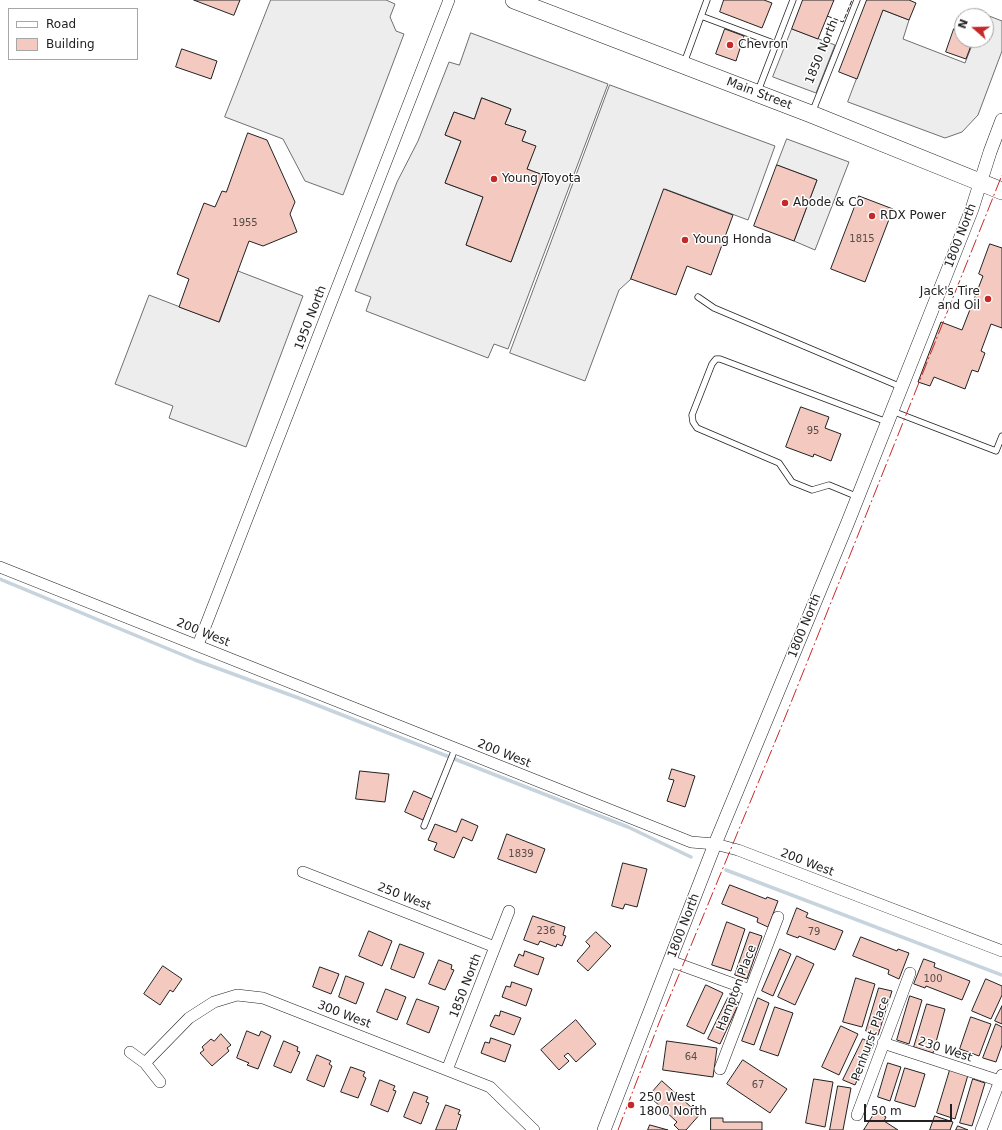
<!DOCTYPE html>
<style>
body{margin:0}
#map{position:relative;width:1002px;height:1130px;overflow:hidden;background:#fff;font-family:"DejaVu Sans",sans-serif}
canvas{display:block}
.legend{position:absolute;left:8px;top:8px;width:130px;height:52px;box-sizing:border-box;background:#fff;border:1px solid #a7a7a7;margin:0;padding:5px 7px;list-style:none;font-size:12px;color:#222}
.legend li{display:flex;align-items:center;gap:8px;height:20px}
.legend b{width:20px;border:1px solid #a7a7a7}
.north{position:absolute;left:954px;top:8px;width:40px;height:40px;box-sizing:border-box;background:#fff;border:1px solid #a7a7a7;border-radius:50%;rotate:290deg;font-size:11px;font-weight:700;line-height:16px;text-align:center;color:#222}
.north::after{content:'';display:block;margin:auto;width:14px;height:18px;background:#c62828;clip-path:polygon(50% 0,100% 100%,50% 72%,0 100%)}
.scale{position:absolute;left:864px;top:1104px;width:88px;height:18px;box-sizing:border-box;border:2px solid #222;border-top:0;padding-left:5px;font-size:12px;line-height:14px;white-space:nowrap;color:#222;-webkit-text-stroke:3px #fff;paint-order:stroke}
</style>
<div id="map">
<canvas width="1002" height="1130"></canvas>
<ul class="legend">
<li><b style="height:5px;background:#fff"></b>Road</li>
<li><b style="height:11px;background:#f3c9c0"></b>Building</li>
</ul>
<div class="north">N</div>
<div class="scale">50 m</div>
</div>
<script>
const c = document.querySelector('canvas').getContext('2d');
c.lineJoin = 'round';
function paint(path, color) { c.fillStyle = color; c.fill(path, 'evenodd'); }
function stroke(path, color, width, dash) { c.strokeStyle = color; c.lineWidth = width; c.lineCap = dash ? 'butt' : 'round'; c.setLineDash(dash || []); c.stroke(path); }
function drawText(font, color, halo, rows, align = 'center') {
  c.font = font + ' "DejaVu Sans",sans-serif'; c.lineWidth = 3; c.setLineDash([]); c.textBaseline = 'middle'; c.strokeStyle = halo; c.fillStyle = color; for (const [text, x, y, turn = 0] of rows) {
    c.save(); c.translate(x, y); c.rotate((+turn || 0) * Math.PI / 180); c.textAlign = isNaN(turn) ? turn : align; if (halo) c.strokeText(text, 0, 0); c.fillText(text, 0, 0); c.restore();
  }
}
const parking = new Path2D(`
 M271,0h115l9,4 -5,13 6,14 8,3 -61,161 -38,-14 -22,-42 -58,-22z
 M883,10l26,10 -6,19 62,24 9,-23h12v-24h-3l1,-2 18,7v30l-24,64 -16,17 -17,6 -97,-36z
 M792,29l43,16 -19,48 -43,-16z
 M471,33l137,51 -100,265 -14,-5 -6,14 -122,-47 5,-14 -16,-6 42,-109 21,-41 31,-79 10,3zM482,98l29,11 -6,15 20,7 -3,10 13,5 -8,23 16,6 -32,87 -45,-17 17,-48 -38,-14 16,-42 -16,-6 9,-23 20,7z
 M610,85l165,61 -27,74 -83,-31 -34,90 -12,11 -34,91 -75,-28z
 M787,139l62,23 -34,88 -21,-9 23,-61 -40,-15z
 M238,271l65,25 -57,151 -77,-29 4,-12 -58,-22 34,-89 70,27z`);
const stream = new Path2D(`
 M0,579l195,81 109,40 324,127 63,30
 M726,870l276,105`);
const building = new Path2D(`
 M194,0h46l-6,15z
 M724,0h40l8,3 -10,25 -42,-16z
 M803,0h31l-16,39 -26,-10z
 M867,0h42l7,3 -7,17 -26,-10 -26,69 -18,-7z
 M725,29l19,7 -8,25 -20,-7z
 M954,29l8,3v8h11l-7,19 -20,-7z
 M182,49l35,12 -6,18 -35,-12z
 M482,98l29,11 -6,15 21,7 -4,10 14,5 -9,23 16,6 -32,87 -45,-17 17,-48 -38,-14 16,-42 -16,-6 9,-23 20,7z
 M248,133l19,7 28,62 -5,12 7,18 -34,14 -14,-5 -30,81 -40,-15 10,-28 -12,-5 27,-71 11,4 7,-16 4,1z
 M777,165l40,15 -23,61 -40,-15z
 M664,189l69,26 -22,60 -24,-9 -11,29 -45,-16z
 M859,196l34,13 -28,73 -34,-13z
 M990,244l12,4v80l-11,-4 -10,27 4,2 -7,19 -6,-2 -7,19 -31,-12 -4,9 -12,-4 23,-60 21,8 21,-54 -4,-2z
 M801,407l28,10 -4,11 16,6 -10,27 -17,-7 -1,3 -27,-10z
 M672,769l23,7 -10,31 -18,-6 7,-21 -5,-1z
 M360,771l29,3 -4,28 -29,-3z
 M414,791l18,8 -9,21 -18,-8z
 M462,819l16,7 -6,15 -9,-4 -9,21 -20,-8 3,-7 -9,-3 7,-16 21,8z
 M507,834l38,15 -9,24 -38,-14z
 M623,863l24,6 -10,38 -12,-3 -2,5 -11,-3z
 M730,885l36,14 1,-2 11,4 -10,26 -11,-5 1,-4 -36,-14z
 M797,908l11,5 -2,4 37,14 -8,19 -36,-14 -1,2 -11,-4z
 M533,916l32,11 -2,8 3,1 -4,10 -5,-2 -1,3 -16,-6 -2,4 -14,-5z
 M727,922l18,7 -14,42 -19,-6z
 M369,931l23,10 -10,25 -23,-10z
 M596,932l15,14 -23,25 -11,-10 13,-15 -4,-4z
 M750,932l12,4 -15,43 -12,-4z
 M861,937l36,14 1,-2 11,4 -10,26 -11,-5 1,-4 -36,-14z
 M400,944l24,9 -10,25 -23,-9z
 M780,949l11,5 -18,42 -11,-5z
 M525,951l19,7 -6,17 -24,-9 5,-12 4,2z
 M797,956l17,8 -19,41 -17,-8z
 M924,959l11,4 -1,4 36,14 -8,19 -36,-14 -1,2 -11,-4z
 M439,960l13,5 -1,4 3,1 -9,20 -16,-6z
 M163,966l19,13 -9,13 -3,-2 -10,15 -16,-11z
 M320,967l19,7 -8,20 -18,-7z
 M346,976l18,7 -8,21 -17,-7z
 M856,978l19,6 -13,43 -19,-5z
 M986,979l16,7v9l-11,24 -19,-8z
 M512,982l20,7 -6,17 -24,-9 4,-11 4,1z
 M706,985l17,8 -19,41 -17,-8z
 M879,988l13,3 -14,44 -12,-4z
 M386,989l20,8 -9,23 -20,-8z
 M910,996l12,4 -13,44 -12,-4z
 M728,998l11,5 -19,41 -12,-5z
 M758,998l11,5 -15,42 -12,-4z
 M417,999l22,8 -10,26 -22,-9z
 M927,1004l18,5 -12,44 -19,-6z
 M1002,1006v18l-7,-3z
 M775,1007l18,6 -15,43 -18,-6z
 M501,1011l20,7 -7,17 -24,-9 5,-11 4,1z
 M971,1017l20,7 -12,32 -19,-7z
 M576,1020l20,24 -20,18 -8,-9 -4,3 5,5 -10,9 -18,-20z
 M996,1024l6,3v18l-6,17 -13,-4z
 M841,1026l17,8 -19,41 -17,-8z
 M247,1031l12,5 2,-5 10,5 -13,33 -11,-4 2,-2 -12,-5z
 M221,1034l10,11 -4,3 2,3 -17,15 -12,-13 4,-3 -2,-3 9,-8 3,2z
 M491,1038l20,7 -6,17 -24,-9 4,-11 4,1z
 M863,1039l11,5 -19,41 -12,-5z
 M284,1041l14,6 -1,4 3,1 -9,21 -17,-7z
 M667,1041l50,7 -4,29 -50,-7z
 M317,1055l14,6 -2,3 3,2 -8,21 -17,-7z
 M743,1060l44,29 -17,24 -43,-29z
 M888,1063l13,4 -11,34 -12,-4z
 M351,1067l14,5 -2,4 3,2 -8,20 -17,-6z
 M905,1068l20,6 -10,33 -20,-6z
 M950,1070l18,5 -13,44 -18,-6z
 M814,1079l19,3 -8,45 -19,-4z
 M973,1079l12,4 -13,43 -12,-3z
 M380,1080l15,6 -2,4 3,1 -8,21 -17,-7z
 M662,1081l29,26 2,-2 8,8 -15,17h-7l-5,-5 3,-3 -28,-26z
 M838,1086l13,2 -8,42h-13z
 M414,1092l14,5 -2,5 3,1 -8,21 -17,-7z
 M446,1105l14,5 -2,4 3,1 -5,15h-20z
 M876,1111l10,6 -2,4 14,9h-34z
 M935,1116l18,6 -3,8h-20z
 M711,1118h12v4h39v8h-51z
 M650,1125l18,5h-20z
 M958,1126l10,4h-12z`);
const service = new Path2D(`
 M701,16l75,28
 M684,63l23,-63
 M758,91l35,-91
 M812,113l45,-113
 M698,297l16,11 187,79
 M892,411l104,40 6,-15
 M858,497l-29,-12 -17,5 -20,-8 -13,-19 -82,-35 -4,-6 -1,-7 20,-51 4,-5h4l167,63
 M424,826l31,-77`);
const minor = new Path2D(`
 M0,567l691,275 24,2 23,6 264,101
 M198,645l251,-645
 M303,872l192,75
 M670,961l80,29
 M883,1043l117,38
 M130,1052l15,11 15,19
 M145,1063l44,-45 25,-16 23,-7 26,3 227,89 44,43
 M720,1069l58,-152
 M447,1070l62,-159
 M857,1115l53,-142
 M981,1130l21,-55`);
const tertiary = new Path2D(`
 M604,1130l111,-286 133,-322 124,-313 18,-57 12,-32`);
const primary = new Path2D(`
 M514,0l297,114 191,77`);
const fence = new Path2D(`
 M827,16l16,6 9,-22`);
const power = new Path2D(`
 M618,1130l41,-107 123,-298 220,-550`);
const markers = [
 [730,45,4,"#c62828"],
 [494,179,4,"#c62828"],
 [785,203,4,"#c62828"],
 [872,216,4,"#c62828"],
 [685,240,4,"#c62828"],
 [988,299,4,"#c62828"],
 [631,1105,4,"#c62828"]
];
const numberNames = [
 ["1955",245,223],
 ["1815",862,239],
 ["95",813,431],
 ["1839",521,854],
 ["236",546,931],
 ["79",814,932],
 ["100",933,979],
 ["64",691,1057],
 ["67",758,1085]
];
const poiNames = [
 ["Chevron",738,45],
 ["Young Toyota",502,179],
 ["Abode & Co",793,203],
 ["RDX Power",880,216],
 ["Young Honda",693,240],
 ["Jack's Tire",980,292,"right"],
 ["and Oil",980,306,"right"],
 ["250 West",639,1098],
 ["1800 North",639,1112]
];
const streetNames = [
 ["1850 North",822,52,-68],
 ["Main Street",759,94,21],
 ["1800 North",961,236,-69],
 ["1950 North",311,318,-69],
 ["1800 North",805,626,-68],
 ["200 West",203,633,22],
 ["200 West",504,754,22],
 ["200 West",807,863,21],
 ["250 West",404,897,21],
 ["1800 North",684,926,-69],
 ["1850 North",466,986,-69],
 ["Hampton Place",737,988,-69],
 ["300 West",344,1015,21],
 ["Penhurst Place",871,1039,-70],
 ["230 West",945,1050,18]
];
paint(parking, '#ededed');
stroke(parking, '#6f6f6f', 1);
stroke(stream, '#c7d3dd', 3.5);
paint(building, '#f3c9c0');
stroke(building, '#222', 1);
stroke(service, '#222', 7);
stroke(minor, '#222', 12);
stroke(tertiary, '#222', 14);
stroke(primary, '#222', 18);
stroke(service, '#fff', 5.5);
stroke(minor, '#fff', 11);
stroke(tertiary, '#fff', 13);
stroke(primary, '#fff', 17);
stroke(fence, '#222', 1, [5, 2]);
stroke(power, '#c62828', 1, [14, 3, 2, 3]);
for (const [x, y, r, color] of markers) { const dot = new Path2D(); dot.arc(x, y, r, 0, 2 * Math.PI); c.fillStyle = color; c.fill(dot); stroke(dot, '#fff', 1.5); }
drawText('10px', '#564c4a', null, numberNames);
drawText('12px', '#222', '#fff', poiNames, 'left');
drawText('12px', '#222', '#fff', streetNames);
</script>
